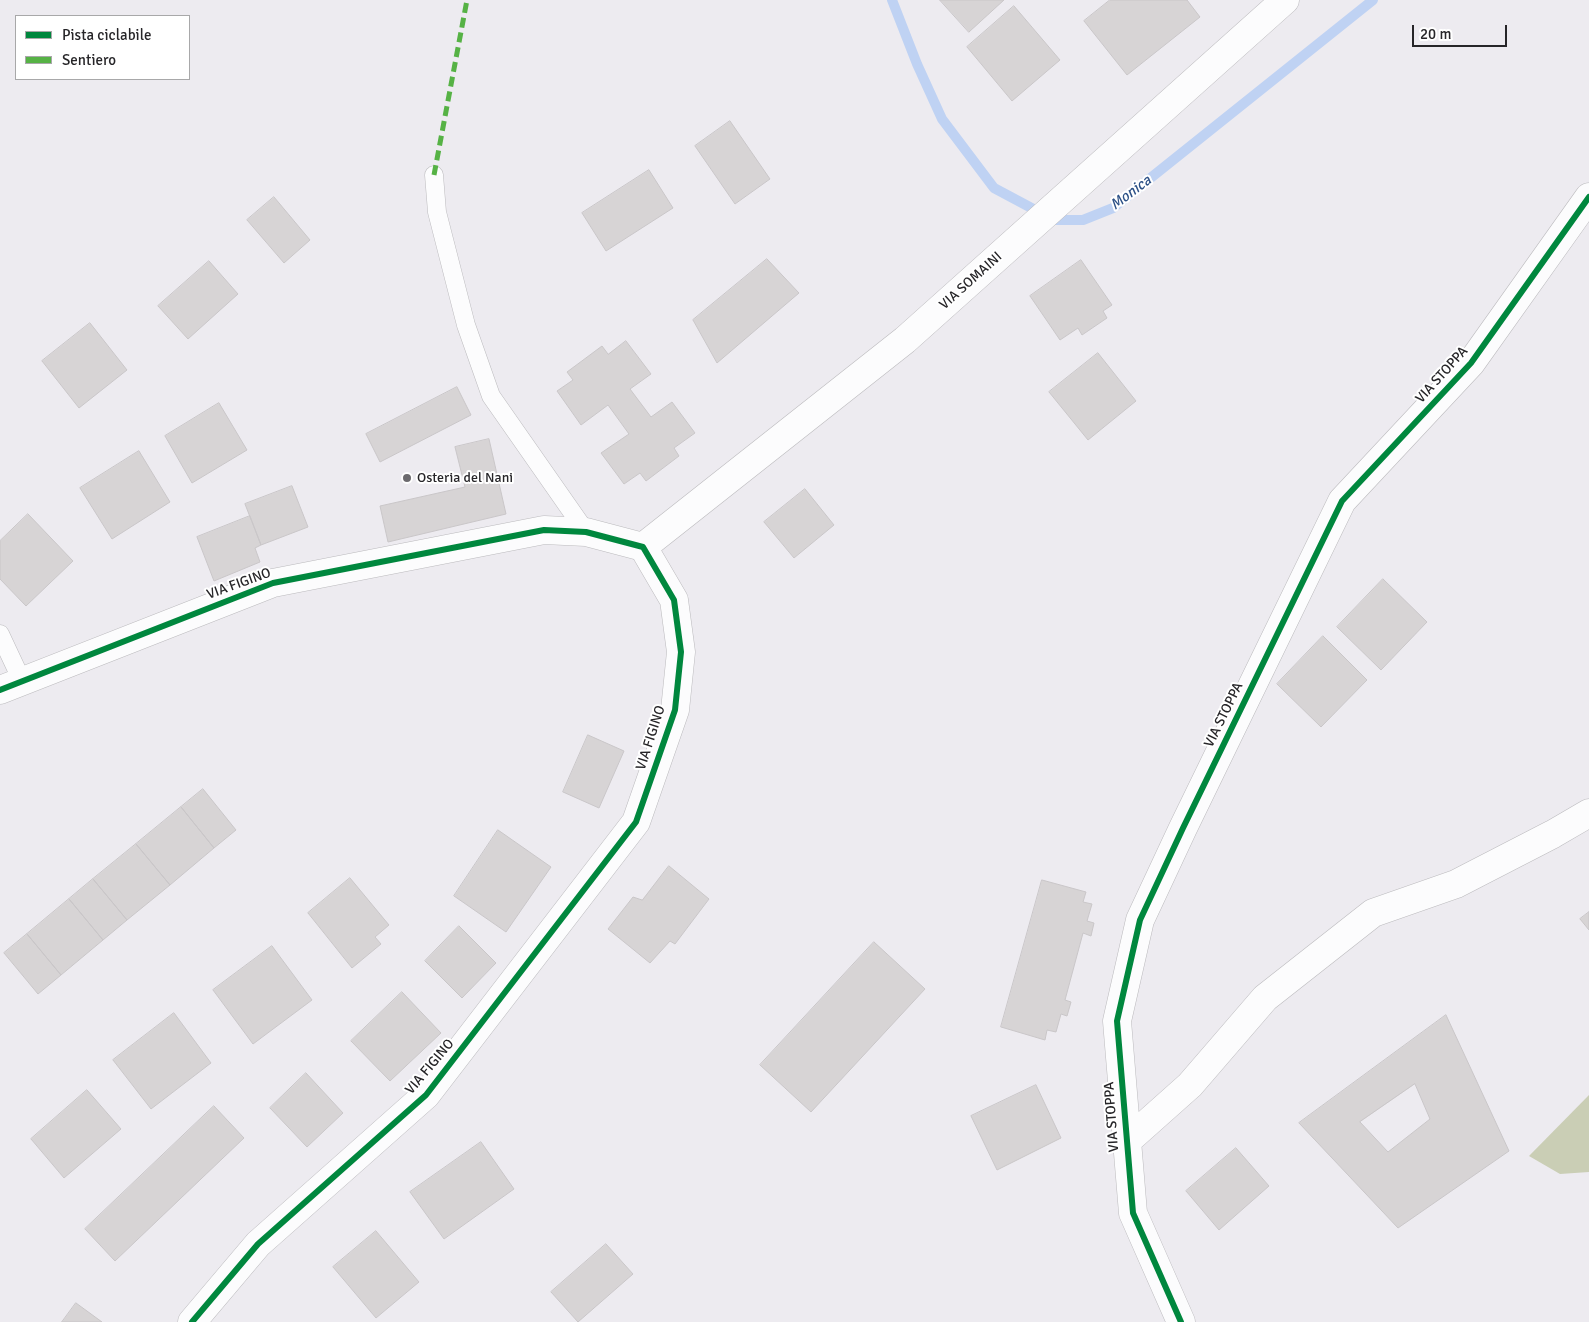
<!DOCTYPE html>
<style>
body{margin:0}
#map{position:relative;width:1589px;height:1322px;overflow:hidden;background:#edebf0;font-family:Signika,sans-serif}
canvas{display:block}
.legend{position:absolute;left:15px;top:15px;width:175px;height:65px;box-sizing:border-box;background:#fff;border:1px solid #a8a8a9;margin:0;padding:6px 9px;list-style:none;font-size:15px;color:#262528}
.legend li{display:flex;align-items:center;gap:10px;height:25px}
.legend b{width:25px;border:1px solid #a8a8a9}
.scale{position:absolute;left:1412px;top:25px;width:95px;height:22px;box-sizing:border-box;border:2px solid #262528;border-top:0;padding-left:6px;font-size:15px;line-height:18px;white-space:nowrap;color:#262528;-webkit-text-stroke:4px #fff;paint-order:stroke}
</style>
<div id="map">
<canvas width="1589" height="1322"></canvas>
<ul class="legend">
<li><b style="height:6px;background:#00873e"></b>Pista ciclabile</li>
<li><b style="height:6px;background:#56b245"></b>Sentiero</li>
</ul>
<div class="scale">20 m</div>
</div>
<script>
const c = document.querySelector('canvas').getContext('2d');
c.lineJoin = 'round';
function paint(path, color) { c.fillStyle = color; c.fill(path, 'evenodd'); }
function stroke(path, color, width, dash) { c.strokeStyle = color; c.lineWidth = width; c.lineCap = dash ? 'butt' : 'round'; c.setLineDash(dash || []); c.stroke(path); }
function drawText(font, color, halo, rows, align = 'center') {
  c.font = font + ' Signika,sans-serif'; c.lineWidth = 4; c.setLineDash([]); c.textBaseline = 'middle'; c.strokeStyle = halo; c.fillStyle = color; for (const [text, x, y, turn = 0] of rows) {
    c.save(); c.translate(x, y); c.rotate((+turn || 0) * Math.PI / 180); c.textAlign = isNaN(turn) ? turn : align; if (halo) c.strokeText(text, 0, 0); c.fillText(text, 0, 0); c.restore();
  }
}
const forest = new Path2D(`
 M1589,1095v77l-29,2 -31,-18z`);
const stream = new Path2D(`
 M892,0l25,64 25,55 52,69 60,32h29l30,-12 260,-208`);
const building = new Path2D(`
 M940,0h64l-35,32z
 M1110,0h77l13,17 -73,58 -43,-54z
 M1014,6l46,54 -48,41 -45,-54z
 M730,121l40,58 -35,25 -40,-58z
 M649,170l24,38 -67,43 -24,-38z
 M274,197l36,43 -26,23 -37,-43z
 M767,259l32,34 -82,70 -24,-43z
 M1081,260l31,45 -9,6 4,7 -25,17 -4,-7 -18,12 -30,-44z
 M209,261l29,33 -50,45 -30,-33z
 M90,323l37,47 -48,38 -37,-47z
 M626,341l25,33 -21,15 21,28 21,-15 23,31 -21,15 5,8 -33,25 -6,-8 -16,11 -23,-31 28,-19 -21,-29 -27,20 -24,-34 16,-11 -6,-8 35,-26 6,8z
 M1098,353l38,48 -48,39 -39,-48z
 M457,387l14,28 -91,47 -14,-28z
 M219,403l28,47 -55,33 -27,-47z
 M489,439l17,75 -118,28 -8,-36 85,-19 -10,-40z
 M139,451l31,51 -58,37 -32,-51z
 M292,486l16,41 -47,18 -16,-41z
 M805,489l29,36 -40,33 -30,-36z
 M28,514l45,47 -47,45 -26,-27v-38z
 M250,516l11,29 -6,3 5,14 -46,19 -17,-44z
 M1383,579l44,43 -46,48 -44,-43z
 M1323,636l44,44 -46,47 -44,-43z
 M588,735l36,16 -25,57 -36,-16z
 M203,789l33,41 -22,18 -33,-41z
 M181,807l33,41 -44,37 -34,-41z
 M498,830l53,37 -45,65 -52,-36z
 M136,844l34,41 -43,35 -34,-41z
 M669,866l40,33 -34,45 -5,-3 -20,22 -42,-34 25,-32 9,3z
 M350,878l39,47 -14,12 6,7 -29,24 -44,-55z
 M93,879l34,41 -24,20 -34,-41z
 M1042,880l44,12 -3,10 9,2 -5,17 7,2 -3,13 -8,-3 -18,67 6,2 -4,14 -6,-2 -5,18 -9,-2 -2,10 -44,-13z
 M69,899l34,41 -42,35 -34,-41z
 M1589,912v18l-9,-11z
 M459,926l37,37 -34,35 -37,-37z
 M27,934l34,41 -23,19 -34,-41z
 M874,942l51,47 -114,123 -51,-47z
 M272,946l40,54 -59,44 -40,-54z
 M402,992l39,41 -51,48 -39,-40z
 M174,1013l37,50 -60,46 -38,-49z
 M1446,1015l63,136 -111,77 -99,-105zM1415,1084l15,35 -42,33 -28,-30z
 M306,1073l37,40 -36,34 -37,-39z
 M1036,1085l25,53 -64,32 -26,-54z
 M87,1090l34,39 -57,49 -33,-39z
 M214,1106l30,32 -129,123 -30,-32z
 M481,1142l33,47 -70,50 -34,-47z
 M1236,1148l33,38 -50,44 -33,-39z
 M376,1231l43,51 -43,36 -43,-51z
 M606,1244l27,30 -55,48 -27,-30z
 M76,1303l26,19h-40z`);
const service = new Path2D(`
 M434,175l3,37 29,113 25,71 95,136
 M0,634l22,47`);
const minor = new Path2D(`
 M643,547l262,-207 380,-340
 M1126,1142l64,-57 75,-87 108,-85 83,-29 97,-50 36,-21
 M1181,1322l-48,-109 -16,-192 23,-101 43,-92 159,-327 129,-138 118,-166`);
const tertiary = new Path2D(`
 M0,690l273,-107 271,-53 42,2 57,15 31,53 7,52 -6,58 -39,112 -210,273 -168,149 -66,78`);
const quiet = new Path2D(`
 M434,175l33,-175`);
const cycleway = new Path2D(`
 M0,690l273,-107 271,-53 42,2 57,15 31,53 7,52 -6,58 -39,112 -210,273 -168,149 -66,78
 M1181,1322l-48,-109 -16,-192 23,-101 43,-92 159,-327 129,-138 118,-166`);
const markers = [
 [407,478,5,"#6c6a6e"]
];
const streetNames = [
 ["VIA SOMAINI",971,281,-42],
 ["VIA STOPPA",1442,375,-48],
 ["VIA FIGINO",239,584,-20],
 ["VIA STOPPA",1224,715,-64],
 ["VIA FIGINO",651,738,-72],
 ["VIA FIGINO",430,1067,-50],
 ["VIA STOPPA",1112,1117,-94]
];
const poiNames = [
 ["Osteria del Nani",417,478]
];
const waterNames = [
 ["Monica",1131,193,-37]
];
paint(forest, '#caceb5');
stroke(stream, '#bfd2f3', 10);
paint(building, '#d7d4d5');
stroke(building, '#c9c6c8', 1);
stroke(service, '#bbbabd', 19);
stroke(minor, '#bbbabd', 29);
stroke(tertiary, '#bbbabd', 29);
stroke(service, '#fcfcfd', 18);
stroke(minor, '#fcfcfd', 28);
stroke(tertiary, '#fcfcfd', 28);
stroke(quiet, '#56b245', 5, [10, 5]);
stroke(cycleway, '#00873e', 6);
for (const [x, y, r, color] of markers) { const dot = new Path2D(); dot.arc(x, y, r, 0, 2 * Math.PI); c.fillStyle = color; c.fill(dot); stroke(dot, '#fff', 2); }
drawText('14px', '#262528', '#fff', streetNames);
drawText('14px', '#262528', '#fff', poiNames, 'left');
drawText('italic 15px', '#2d5187', '#fff', waterNames);
</script>
